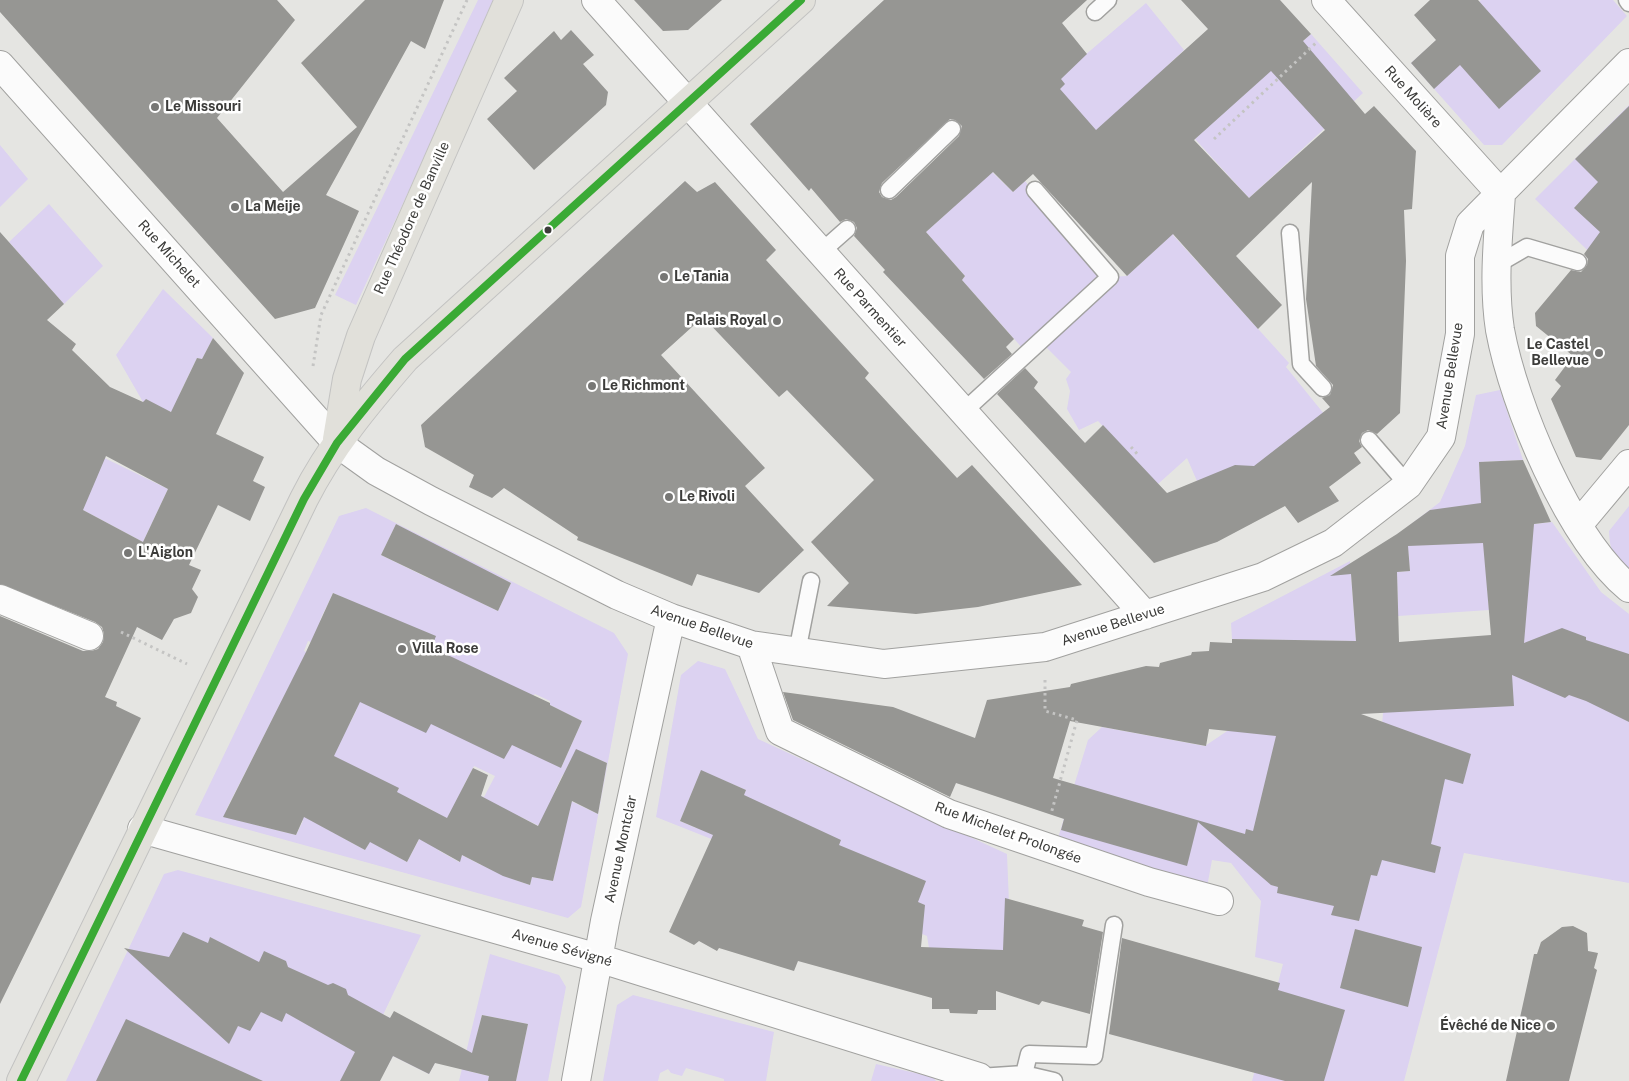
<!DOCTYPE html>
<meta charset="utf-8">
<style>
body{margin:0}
canvas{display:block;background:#e5e5e2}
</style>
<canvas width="1629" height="1081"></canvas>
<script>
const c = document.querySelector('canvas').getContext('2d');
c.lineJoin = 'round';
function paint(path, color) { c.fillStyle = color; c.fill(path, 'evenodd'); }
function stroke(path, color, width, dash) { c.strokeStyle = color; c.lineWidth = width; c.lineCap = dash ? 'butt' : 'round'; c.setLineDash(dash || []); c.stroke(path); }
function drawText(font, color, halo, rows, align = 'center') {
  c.font = font + ' "Public Sans",sans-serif'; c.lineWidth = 5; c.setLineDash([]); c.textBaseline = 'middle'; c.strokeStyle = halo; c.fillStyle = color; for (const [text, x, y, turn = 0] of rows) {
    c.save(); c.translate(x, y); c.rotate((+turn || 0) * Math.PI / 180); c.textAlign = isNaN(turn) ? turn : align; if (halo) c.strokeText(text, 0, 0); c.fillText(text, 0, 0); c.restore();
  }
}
const green = new Path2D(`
 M478,0h19l-141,305 -21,-10z
 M1481,0h132l14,16 -125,129h-18l-73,-82z
 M1146,3l38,47 -17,16 15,160 -9,9 116,128 -3,4 47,58 -54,43 -82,13 -10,-23 -29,26 -60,-63 -19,9 -12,-21 3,-18 -4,-12 5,-7 -30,-30 69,-65 17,-1 39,-36 -123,-149z
 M1311,34l52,59 -114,105 -54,-59z
 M1629,105v186l-94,-92z
 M0,145l28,34 -28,28z
 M992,172l21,20 12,-11 79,96 -80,73 -62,-70 3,-4 -39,-44z
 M49,204l54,62 -39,38 -55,-62z
 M163,289l50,49 -11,21 -5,-1 -17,35 4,3 -9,17 -32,-11 -27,-47z
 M1500,390l23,70 -44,2 10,148 -91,6 -1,-44 13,-1 -4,-43 34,-26 25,-56 11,-51z
 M0,407l168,82 -25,53 -60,-32z
 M1629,506v63c-16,-14 -19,-17 -20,-38z
 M366,508l248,125 14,21 -47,253 -13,11 -373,-103 144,-299zM396,524l46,25 -14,29 -47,-23zM489,572l22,11 -13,28 -45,-22zM333,593l41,18 -38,54 -32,-14 4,-10 5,2 10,-21 -3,-2zM434,640l-2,6 6,3 -20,38 -37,-8zM293,679l64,30 -7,14 -14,-7 -49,97 16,8 -7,14 -67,-17 -3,-8zM535,694l15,7v4l32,16 -21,47 -30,-71zM584,753l23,10 -9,51 -44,-21 8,-17zM474,766l21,10 -11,21 -21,-10zM399,788l-34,62 -47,-26zM406,797l28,14 -27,51 -27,-15zM458,813l49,1 -26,51 -19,-10 -3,7 -21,-12zM521,817l18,9 22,21 -8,34 -21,-4 -2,8 -15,-5 1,-6 -18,-18z
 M1552,522l49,70 28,22v269l-165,-30 -60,228h-152l31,-117 -28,-7 6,-56 -30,-38 -19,-3 -5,27 -149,-49 30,-98 14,-13 103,19 37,-25 140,4 1,-12 126,-80 18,-108z
 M1350,561l6,80 -124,-2 -1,-16z
 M698,661l27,8 33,70 249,115 4,99 -82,-5 -2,-12 -102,-41 -96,-49 -73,-29 25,-142zM701,771l45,19 -50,38 -16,-7z
 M178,870l243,65 -38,80 64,25 -18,34 -36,-18 -10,18 -8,7h-309l98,-207z
 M490,954l69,21 7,12 -18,94h-32l12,-57 -46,-9 -14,56 21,5 -1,5h-29z
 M633,995l141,37 -8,49h-42v-2l-38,-11 -4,8 -11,-3 -3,-4 -8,4 -2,8h-55l14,-76z
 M876,1064l57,13 3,4h-65z`);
const building = new Path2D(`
 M0,0h277l18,20 -78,98 66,74 74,-65 -56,-64 64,-63h79l-19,49 -14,-8 -85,154 33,16 -44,97 -40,11 -275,-307z
 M634,0h88l-34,30 -25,1z
 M884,0h203l-25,23 25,31 -26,25 4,5 -5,5 36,41 112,-101 -27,-29h99l31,34 -8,7 62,73 9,-8 42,45 -4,58 -8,1 2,51 -6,152 -23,21 -9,-4 -6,3 -3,8 3,6 -8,6 7,10 -32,24 10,14 -41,22 -13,-17 -68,36 -63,21 -157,-169 28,-26 13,14 -4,6 51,55 18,-18 64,68 68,-28 19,1 76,-59 -8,-9 8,-3 3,-10 -17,-19 -10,-67 6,-117 -76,74 46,49 -24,24 -85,-95 -46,42 -94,-102 -20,18 -20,-20 -67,60 39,44 -3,4 52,59 -8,8 6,7 -28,25 -101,-107 2,-2 -31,-34 3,-8 -3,-6 -8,-3 -6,3 -29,-34 -2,3 -59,-67zM1271,71l54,59 -76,68 -55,-58zM950,119l5,1 7,6 -3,10 -63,61 -5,3 -9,-3 -3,-5 3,-9z
 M1430,0h48l63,71 -42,38 -39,-44 -26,24 -23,-26 25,-23 -22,-25z
 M571,30l23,25 -11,9 25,28 -2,13 -72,65 -47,-51 30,-28 -13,-13 50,-47 7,9z
 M1629,106v319l-28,35 -25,-3 -25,-58 10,-13 -6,-6 18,-24 -37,-30 -1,-13 36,-43 10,2 6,-7 1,-6 -4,-5 16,-22 -26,-24 24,-26 -23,-23z
 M685,181l12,11 18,-10 61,68 -10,10 103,113 -4,5 92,100 15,-13 110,120 -104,22 -62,7 -89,-8 22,-23 -38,-41 63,-62 -87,-90 -8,7 -76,-80 -42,38 104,113 -20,18 59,64 -45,43 -62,-19 -5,12 -115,-46 1,-3 -74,-49 -12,10 -23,-11 5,-12 -49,-28 -4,-22z
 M0,232l64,72 -17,16 29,24 -4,6 38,37 33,15 3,-3 25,13 26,-54 5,1 11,-21 31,35 -28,61 48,23 -11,24 12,6 -15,34 -32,-16 -29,60 12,5 -9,19 6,8 -7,16 -17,6 -12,21 -25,-13 -32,70 12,5 -1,4 25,12 -141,286v-388l83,35h8l7,-2 5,-7 1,-8 -2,-7 -7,-5 -95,-38zM106,456l62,33 -25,53 -60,-32z
 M1523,460l28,62 -17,2 -10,119 38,-15 24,9v3l43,14v68l-43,-21 -17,-6 -4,3 -53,-23 2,31 -153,8 110,40 -8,30 -18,-5 -14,65 10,3 -6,26 -53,-13 -5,16 -6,-1 -12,46 -28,-6 3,-9 -57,-13 1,-6 -7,-2 -73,-63 -11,44 -126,-36 3,-11 -108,-36 -6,14 -157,-77 -10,-28 110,15 82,31 12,-38 83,-13 1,-3 75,-18 13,1 1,-4 31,-8 1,-3 17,-1 1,-9 22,1v-4l124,2 -5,-67 -21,2 67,-42 33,-24 51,-7 -2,-41zM1483,543l8,92 -92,7 -2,-70 13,-1 -2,-25zM1070,721l136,25 3,-17 67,7 -23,95 -7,-2 -1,5 -192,-56z
 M396,524l115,59 -13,28 -117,-56z
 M333,593l103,43 -4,10 6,2 -1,2 113,53v2l32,16 -21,47 -49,-23 -8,14 -73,-35 -5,9 -66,-31 -26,54 65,32 -2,4 50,26 26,-50 15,7 -7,21 57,30 38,-77 31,14 -9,51 -26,-13 -19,80 -21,-4 -2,8 -27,-9 -41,-21 -2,7 -41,-23 -12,23 -37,-20 -5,8 -61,-33 -8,18 -73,-18 83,-165z
 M701,770l45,20 -2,5 97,45 -2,5 87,36 -8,21 7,3 -4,42 82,3 2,-52 79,22 -2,6 21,6 -13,82 -48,-13 -3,4 -43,-14v19h-18l-1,4 -27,-1 -1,-4h-17v-11l-134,-37 -4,10 -75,-23 -2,3 -18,-10 -5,4 -25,-13 44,-97 -33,-14z
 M1573,926l14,7 1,18 10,2 -4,15 3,2 -28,111h-63l28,-127h3l4,-12 21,-15z
 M1355,929l67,18 -14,60 -68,-19z
 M183,932l25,11 2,-6 49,25 5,-11 22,10 2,6 40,18 5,-2 13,6 2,6 42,23 4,-7 78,42 10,-38 46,9 -12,57h-28l1,-5 -54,-13 -6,11 -36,-18 -13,25h-40l15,-29 -69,-39 -4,9 -21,-10 -11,19 -12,-5 -9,18 -105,-96 45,9z
 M1122,938l158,45 -2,7 67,20 -21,71h-39l-176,-47z
 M126,1019l137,62h-167z`);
const path = new Path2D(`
 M1214,139l104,-98
 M313,366l8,-51 146,-315
 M1131,447l8,9
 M121,632l66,32
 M1045,680v31l32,9 -26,94`);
const lane = new Path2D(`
 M1627,0l2,3
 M1095,12l13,-12
 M889,190l63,-61
 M1290,233l11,131 22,24
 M821,252l26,-23
 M1496,265l31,-18 51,15
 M963,412l147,-135 -75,-87
 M1369,440l39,45
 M797,652l14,-71
 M1024,1074l5,-20 65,2 20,-131
 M979,1077l45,-3 30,7`);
const street = new Path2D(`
 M596,0l549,615
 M1326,0l175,194
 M0,65l337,378 39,28 55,30 186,94 54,23 80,27 133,19 161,-17 218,-70 70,-34 75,-58 33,-48 19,-103v-78l10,-32 159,-161
 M1501,194c-3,44 -8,91 -1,136 14,76 69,208 129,258
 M1578,525l51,-61
 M0,599l89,37
 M751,645l29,86 169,83 200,68 70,19
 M142,829l456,129 381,119 -1,4
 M576,1081l29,-160 66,-303`);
const primary = new Path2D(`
 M337,439l10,-60 14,-43 148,-336
 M21,1081l283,-582c26,-52 63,-96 101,-140l396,-359`);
const bus1 = new Path2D(`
 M21,1081l283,-582 33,-56 68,-84 396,-359`);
const markers = [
 [155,107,5,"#777775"],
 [235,207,5,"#777775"],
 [548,230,4.5,"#3c3c3a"],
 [664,277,5,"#777775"],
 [777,321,5,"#777775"],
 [1599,353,5,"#777775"],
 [592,386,5,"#777775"],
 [669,497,5,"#777775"],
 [128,553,5,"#777775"],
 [402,649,5,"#777775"],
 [1551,1026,5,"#777775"]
];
const streetNames = [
 ["Rue Molière",1413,97,48],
 ["Rue Théodore de Banville",412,218,-66],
 ["Rue Michelet",169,254,48],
 ["Rue Parmentier",870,308,48],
 ["Avenue Bellevue",1450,376,-81],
 ["Avenue Bellevue",1113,625,-18],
 ["Avenue Bellevue",702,627,19],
 ["Rue Michelet Prolongée",1008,833,20],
 ["Avenue Montclar",621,849,-78],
 ["Avenue Sévigné",562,948,16]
];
const poiNames = [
 ["Le Missouri",165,107],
 ["La Meije",245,207],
 ["Le Tania",674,277],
 ["Palais Royal",767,321,"right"],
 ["Le Castel",1589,345,"right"],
 ["Bellevue",1589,361,"right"],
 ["Le Richmont",602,386],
 ["Le Rivoli",679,497],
 ["L'Aiglon",138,553],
 ["Villa Rose",412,649],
 ["Évêché de Nice",1541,1026,"right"]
];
paint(green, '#dcd2f1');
paint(building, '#969693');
stroke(lane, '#a1a19f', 19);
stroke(street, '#a1a19f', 30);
stroke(primary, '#c3c3c2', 30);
stroke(path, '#c4c4c3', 3, [2.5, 4]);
stroke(lane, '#fbfbfb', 16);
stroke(street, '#fbfbfb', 28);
stroke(primary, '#e1e0da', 28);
stroke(bus1, '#3aaa35', 8);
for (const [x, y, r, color] of markers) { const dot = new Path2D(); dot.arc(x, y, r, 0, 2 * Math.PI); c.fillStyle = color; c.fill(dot); stroke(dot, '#fff', 2); }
drawText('14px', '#3c3c3a', '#fff', streetNames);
drawText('bold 14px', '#3c3c3a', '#fff', poiNames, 'left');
</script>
